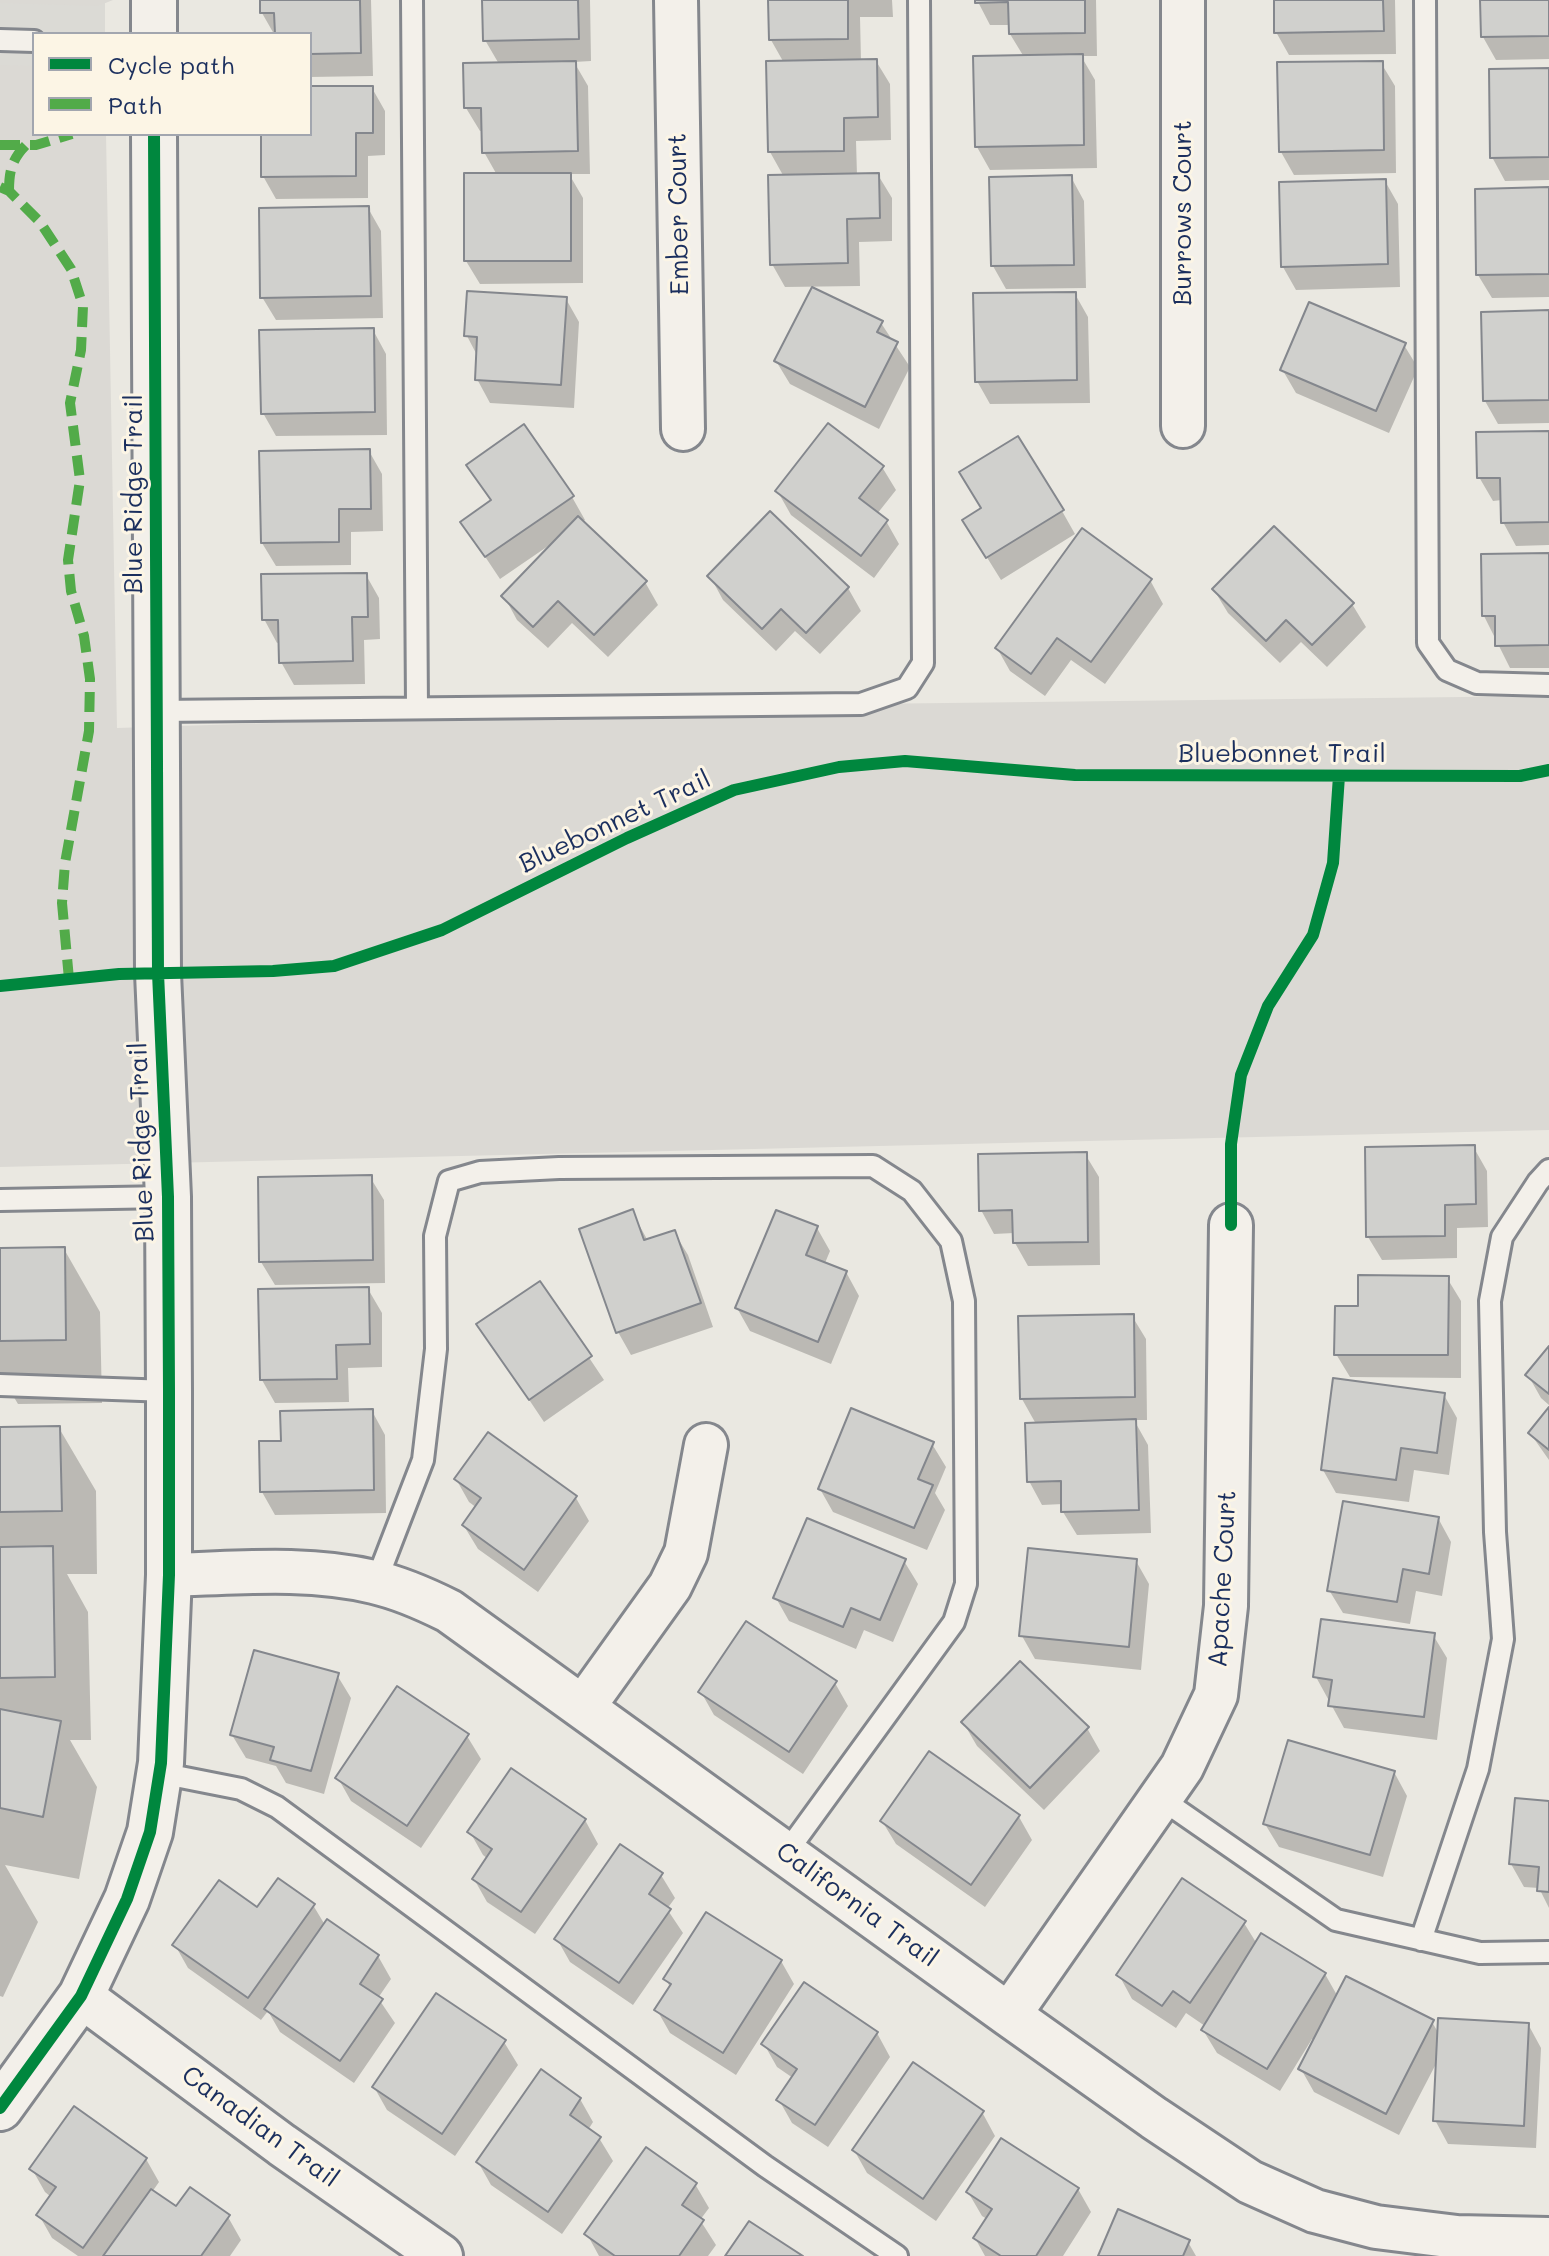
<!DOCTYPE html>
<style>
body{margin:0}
#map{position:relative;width:1549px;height:2256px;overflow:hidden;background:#eae8e1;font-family:Mali,sans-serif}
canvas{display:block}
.legend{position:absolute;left:32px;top:32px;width:280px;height:104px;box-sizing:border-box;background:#fcf5e5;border:2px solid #a2a6af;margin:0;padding:10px 14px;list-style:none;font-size:24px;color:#1b2f5e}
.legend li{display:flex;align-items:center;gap:16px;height:40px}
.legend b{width:40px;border:2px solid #a2a6af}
</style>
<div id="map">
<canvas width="1549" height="2256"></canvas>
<ul class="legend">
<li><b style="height:10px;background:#00873e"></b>Cycle path</li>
<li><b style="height:10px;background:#52ab49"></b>Path</li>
</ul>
</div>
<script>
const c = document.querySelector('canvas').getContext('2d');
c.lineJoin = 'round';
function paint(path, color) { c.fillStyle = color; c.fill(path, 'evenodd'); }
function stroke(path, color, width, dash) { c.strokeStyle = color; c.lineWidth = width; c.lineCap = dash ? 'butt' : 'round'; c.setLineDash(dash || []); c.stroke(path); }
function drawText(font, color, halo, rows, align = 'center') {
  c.font = font + ' Mali,sans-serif'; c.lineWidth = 6; c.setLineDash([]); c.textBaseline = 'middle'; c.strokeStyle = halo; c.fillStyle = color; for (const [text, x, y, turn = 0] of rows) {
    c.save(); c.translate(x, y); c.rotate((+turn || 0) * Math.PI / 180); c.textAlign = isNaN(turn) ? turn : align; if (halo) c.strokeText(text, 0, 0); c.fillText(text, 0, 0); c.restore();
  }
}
const built = new Path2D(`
 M0,0h105v34h-71v59h-34z`);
const green = new Path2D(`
 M0,0h113l-15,6 -98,-3z
 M0,65l34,1v68h72l11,594 744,-24 688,-8v434l-1549,37z`);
const shadow = new Path2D(`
 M262,0h109l2,76 -63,1v-43h-36l-12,-21z
 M484,0h106l1,61 -17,1 14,24 2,88h-21l14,24v85l-103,1 -14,-23 31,-86 -13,-23v-21h-4l-14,-23 33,-44 -14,-24z
 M770,0h122l1,17h-33l1,45 15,-1 14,23 1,56 -35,1 1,34h21l14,23v43l-33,1 1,44 -75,1 -13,-23 12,-87 -14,-25 14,-89 -13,-23z
 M977,0h119l1,56h-16l14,24 2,88 -107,2 -13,-23 47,-90 -14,-23v-9h-20z
 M1276,0h119l1,54 -107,1 -13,-23z
 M1482,0h67v59l-53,1 -13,-23z
 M1381,63l14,23 1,87 -102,2 -13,-23z
 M1549,70v110l-44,1 -13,-24z
 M372,88l13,23v44l-17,1v42l-92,1 -13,-23v-42h47v-45z
 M1071,177l13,24 2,87 -80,1 -13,-23z
 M1385,181l13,23 2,83 -104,3 -13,-23z
 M1549,189v108l-57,1 -14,-23z
 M368,208l13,23 2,87 -107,2 -14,-23z
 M1075,294l13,23 2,86 -100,1 -13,-23z
 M566,299l13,23 -5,86 -84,-5 -13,-24 1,-22 -11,-21z
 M1549,312v111l-51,1 -13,-23z
 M881,323l29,44 -31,62 -89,-45 -14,-23z
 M373,330l13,24 1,81 -111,1 -13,-23z
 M1404,345l14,23 -29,65 -93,-40 -14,-24z
 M1549,433v112l-33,1 -13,-24 -1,-22 -9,1 -14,-24z
 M369,451l13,23 1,57 -32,1v33l-75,1 -14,-23z
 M468,465l104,32 13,23 -3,2 63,60 13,23 -50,52 -36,-34 -24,25 -31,-28 -13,-24 50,-54 -54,37 -38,-57 29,-20z
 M882,467l14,23 -19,24 9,7 13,23 -25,34 -83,-63 -13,-23z
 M1062,511l13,23 -74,46 -23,-37z
 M1549,555v113h-39l-26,-52z
 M366,575l13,23 1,41 -16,1 1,44 -71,1 -13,-23 -1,-20 -3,1 -13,-24z
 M710,576l138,12 13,23 -41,43 -25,-23 -19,20 -53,-51z
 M1150,580l13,24 -58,80 -34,-24 -26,36 -35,-25 -13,-23z
 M1214,590l138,14 14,23 -39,40 -26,-25 -21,21 -52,-50z
 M1474,1148l13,23 1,56 -31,1v30l-75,2 -14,-23z
 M1085,1154l14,23 1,88 -72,1 -13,-23 -1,-10 -20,1 -13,-24z
 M370,1177l14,23 1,83 -110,2 -14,-23z
 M632,1212l16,29 26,-9 14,23 25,72 -82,28 -13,-23z
 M817,1228l13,23 -5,12 21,9 13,24 -28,68 -81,-33 -13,-23z
 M64,1249l36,63 2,91 -84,1 -18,-30v-124z
 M1447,1278l14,23v77l-111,-1 -14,-23 24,-46z
 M539,1283l65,97 -60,42 -65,-97z
 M368,1289l14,24v54l-34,1 1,34 -74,1 -13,-23z
 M1132,1316l14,23 1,81h-13l14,25 3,88 -74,2 -14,-23v-8l-21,1 -13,-24 7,-57 -14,-25z
 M1549,1349v56l-8,-7 -13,-23z
 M1444,1395l13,23 -8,57 -35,-5 -5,32 -73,-9 -13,-23z
 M1549,1410v50l-19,-27z
 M372,1411l13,24 1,78 -111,2 -13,-23 21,-49z
 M59,1428l37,63 1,83h-30l21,38 3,128h-21l27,47 -18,92 -74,-14 33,57 -35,75 -3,-1v-567z
 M932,1444l14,23 -11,26 10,17 -18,40 -94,-38 -13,-23z
 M456,1479l120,19 13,23 -51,71 -60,-43 -14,-23 13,-18 -8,-6z
 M1438,1518l13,24 -9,54 -26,-5 -6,33 -67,-11 -14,-23z
 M904,1561l14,23 -25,58 -29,-12 -8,19 -67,-28 -13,-23z
 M1136,1561l13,23 -8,86 -106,-11 -13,-23z
 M1433,1635l14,23 -10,82 -93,-12 -28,-51z
 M337,1675l14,23 -27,96 -38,-11 -10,-17 -30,-8 -14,-23z
 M835,1683l13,23 -45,68 -89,-59 -13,-23z
 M963,1722l124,6 13,23 -56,59 -67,-64z
 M467,1736l14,23 -60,89 -70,-47 -13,-23z
 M930,1754l89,63 13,23 -47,67 -89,-63 -14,-23z
 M1394,1772l13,24 -24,81 -104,-30 -14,-23z
 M1549,1803v105l-10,-20 -15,-1 -13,-23z
 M585,1820l13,24 -63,90 -48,-32 -13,-23 14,-20 -5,-4 -13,-23z
 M661,1875l14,23 -8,11 16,24 -50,72 -63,-43 -13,-23z
 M313,1905l12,20 53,31 13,23 -13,19 17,25 -41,60 -74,-51 -12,-21 -7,9 -73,-52 -13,-23 83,-35z
 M1244,1923l13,21 68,30 13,23 94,25 7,12 89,-10 13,24 -5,100 -88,-4 -13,-24 3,-60 -39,75 -85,-43 -13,-23 14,-29 -3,-1 -32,52 -63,-38 -14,-23 2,-4 -19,-13 -10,15 -44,-29 -13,-24z
 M781,1961l13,23 -58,91 -66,-42 -13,-23 14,-22 -6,-9z
 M877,2033l13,24 -62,90 -36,-24 -13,-23 14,-22 -16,-11 -13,-23z
 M504,2042l14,23 -63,91 -68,-46 -13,-23z
 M580,2099l13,23 -5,8 11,8 14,23 -51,73 -71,-49 -13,-23z
 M982,2112l13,24 -59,85 -69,-48 -13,-23z
 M146,2159l13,23 -7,10 24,17 52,8 13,23 -11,16h-152l-26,-18 -13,-23 12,-18 -6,-5 -13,-23z
 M695,2184l14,24 -9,12 16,25 -8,11h-109l-12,-22z
 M1078,2189l13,23 -28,44h-78l-10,-18 12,-19 -5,-3 -14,-24z
 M1188,2242l8,14h-96z`);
const building = new Path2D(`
 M260,0h100l1,53 -51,1v-20h-35l-1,-21h-14z
 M482,0h96l1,39 -96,2z
 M768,0h80v39l-79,1z
 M975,0h110v33l-76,1 -1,-32 -33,1z
 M1274,0h109l1,31 -110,2z
 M1480,0h69v36l-68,1z
 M1083,54l1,91 -109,2 -2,-91z
 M877,59l1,58 -34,1v33l-76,1 -2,-91z
 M576,61l2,90 -96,2 -1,-45h-17l-1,-45z
 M1383,61l1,89 -105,2 -2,-90z
 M1549,68v89l-59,1 -1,-89z
 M310,86h63v47h-17v43l-95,1v-43h49z
 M464,173h107v88h-107z
 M879,173l1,45 -33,1 1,44 -78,2 -2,-90z
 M1072,175l2,90 -83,1 -2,-89z
 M1386,179l2,85 -107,3 -2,-85z
 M1549,187v87l-73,1 -1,-86z
 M369,206l2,90 -111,2 -1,-90z
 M812,287l71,34 -6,11 21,10 -33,65 -91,-46z
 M467,291l100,6 -6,88 -86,-5 2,-43 -13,-1z
 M1076,292l1,88 -102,2 -2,-89z
 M1309,302l97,41 -30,68 -96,-41z
 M1549,310v90l-66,1 -2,-89z
 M374,328l1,84 -114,2 -2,-84z
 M828,423l56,43 -25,32 29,22 -27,36 -86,-65z
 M524,424l50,72 -89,61 -25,-35 31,-22 -25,-35z
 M1549,431v91l-48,1 -1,-45h-23l-1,-46z
 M1018,436l46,74 -78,48 -24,-38 19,-12 -22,-36z
 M370,449l1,60h-32v33l-78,1 -2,-92z
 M770,511l79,76 -43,46 -25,-24 -19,20 -55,-53z
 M578,516l69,65 -53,54 -36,-34 -25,26 -32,-31z
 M1274,526l80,77 -42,42 -26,-25 -20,21 -54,-52z
 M1082,528l70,51 -61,83 -34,-24 -26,36 -36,-26z
 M1549,553v92l-54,1v-30h-13l-1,-62z
 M367,573l1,44h-16l1,44 -74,2 -1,-43h-16l-1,-46z
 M1475,1145l1,59 -31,1v31l-79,1 -1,-90z
 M1087,1152l1,90 -75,1 -1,-33 -33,1 -1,-57z
 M372,1175l1,85 -114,2 -1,-85z
 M633,1209l11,31 31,-10 26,73 -85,30 -37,-104z
 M776,1210l42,16 -12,29 41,16 -29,71 -83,-34z
 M65,1247l1,93 -66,1v-93z
 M1358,1275l91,1 -1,79h-114l1,-49h23z
 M540,1281l52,75 -63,44 -53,-76z
 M369,1287l1,57 -34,1 1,34 -77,1 -2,-91z
 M1134,1314l1,83 -115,2 -2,-83z
 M1549,1346v48l-24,-19z
 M1333,1378l112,15 -8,60 -36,-5 -5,32 -75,-10z
 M1549,1407v43l-21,-17z
 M851,1408l83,34 -16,37 15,6 -19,43 -96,-39z
 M373,1409l1,81 -114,2 -1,-51h22l-1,-30z
 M1136,1419l3,91 -78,2v-31l-34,1 -2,-59z
 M60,1426l2,85 -62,1v-85z
 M488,1432l89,64 -53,74 -62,-45 19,-27 -27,-19z
 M1343,1501l96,16 -10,57 -26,-5 -6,33 -70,-11z
 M807,1518l99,41 -26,61 -29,-12 -8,19 -70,-29z
 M53,1546l2,131 -55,1v-131z
 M1028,1548l109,11 -8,88 -110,-11z
 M1321,1619l114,14 -11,84 -96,-11 4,-26 -19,-3z
 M746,1621l91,60 -48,71 -91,-60z
 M254,1650l85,23 -28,98 -41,-11 4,-13 -44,-12z
 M1020,1661l69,66 -59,61 -69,-66z
 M397,1686l72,48 -62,92 -72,-48z
 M0,1709l61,12 -18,96 -43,-9z
 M1288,1740l107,31 -25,84 -107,-31z
 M929,1751l91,64 -49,70 -91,-64z
 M511,1768l75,51 -65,93 -49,-33 20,-30 -25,-17z
 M1515,1798l34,3v91l-12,-1 2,-24 -30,-3z
 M620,1844l43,29 -14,21 22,15 -52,74 -65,-44z
 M278,1878l37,26 -67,94 -76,-53 47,-65 38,27z
 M1182,1878l64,43 -56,82 -17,-12 -11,15 -46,-31z
 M706,1912l76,48 -59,93 -69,-43 17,-26 -8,-5z
 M327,1919l52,36 -19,29 23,15 -43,62 -76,-52z
 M1261,1933l65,40 -59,96 -66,-39z
 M1346,1976l88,44 -48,94 -88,-45z
 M804,1982l74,50 -63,93 -39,-25 21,-31 -36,-25z
 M436,1993l70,47 -64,94 -70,-47z
 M1438,2018l91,5 -5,103 -91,-5z
 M913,2062l71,49 -61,88 -71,-49z
 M541,2069l40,29 -11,17 31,22 -53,75 -72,-50z
 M74,2106l73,52 -64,90 -47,-33 20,-28 -27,-18z
 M1001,2138l78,50 -43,68h-35l-28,-18 19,-29 -26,-17z
 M646,2147l51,36 -15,22 22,15 -25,36h-64l-31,-22z
 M190,2187l40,28 -29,41h-98l48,-67 25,17z
 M1118,2209l72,31 -7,16h-85z
 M749,2221l54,35h-78z`);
const lane = new Path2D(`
 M412,0l5,706
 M1425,0l3,643 19,27 30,13 72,2
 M0,40l34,1
 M157,711l704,-7 46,-16 16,-25 -4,-663
 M0,1200l168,-3
 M0,1385l169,6
 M376,1582l47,-122 13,-111 -1,-113 14,-55 31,-9 79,-4 314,-2 39,25 39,50 13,60 2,283 -12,38 -168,231
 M160,1773l81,16 36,18 488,359 132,90
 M1160,1798l176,122 144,33 69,-1
 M1421,1940l57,-171 25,-130 -8,-107 -5,-231 12,-64 36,-55 11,-12`);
const street = new Path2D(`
 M676,0l7,429
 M1183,0v426
 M169,1575c68,-2 139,-9 205,7 26,6 51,17 75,29l560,404 145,103 96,64 65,29 61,16 81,10 92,2
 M584,1706l86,-120 16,-33 20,-108
 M81,1996l201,149 159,111
 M1009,2015l173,-248 34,-72 10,-89 5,-381`);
const secondary = new Path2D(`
 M154,34v-34
 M0,2108l81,-112 46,-97 23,-67 11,-69 8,-188v-184l-1,-194 -10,-224 -4,-839`);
const quiet = new Path2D(`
 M0,145h36l36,-11
 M0,187l9,4 31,31 31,47 12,37 -2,44 -11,53 10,77 -12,80 3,31 13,45 6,43 -1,52 -24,132 -3,40 7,76
 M9,191c0,-20 3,-32 17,-46`);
const cycleway = new Path2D(`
 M0,986l119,-12 154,-3 61,-5 108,-36 185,-92 107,-48 105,-23 66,-6 170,14 445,1 29,-6
 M1231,1225v-81l10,-69 27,-69 45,-71 20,-72 6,-87
 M0,2108l81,-112 46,-97 23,-67 11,-69 8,-188v-184l-1,-194 -10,-224 -4,-839`);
const streetNames = [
 ["Burrows Court",1183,213,-90],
 ["Ember Court",679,214,-91],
 ["Blue Ridge Trail",134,494,-90],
 ["Bluebonnet Trail",1282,754],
 ["Bluebonnet Trail",615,822,-25],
 ["Blue Ridge Trail",142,1142,-92],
 ["Apache Court",1223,1579,-87],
 ["California Trail",857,1905,36],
 ["Canadian Trail",260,2127,36]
];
paint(built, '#dbdad5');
paint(green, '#dbd9d4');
paint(shadow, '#0003');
paint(building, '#d0d0cd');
stroke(building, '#84878d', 2);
stroke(lane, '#84878d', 26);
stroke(street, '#84878d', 48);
stroke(secondary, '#84878d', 50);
stroke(lane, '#f3f0ea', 20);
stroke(street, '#f3f0ea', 42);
stroke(secondary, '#f3f0ea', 44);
stroke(quiet, '#52ab49', 10, [20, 10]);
stroke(cycleway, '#00873e', 12);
drawText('26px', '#1b2f5e', '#fcf5e5', streetNames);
</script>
